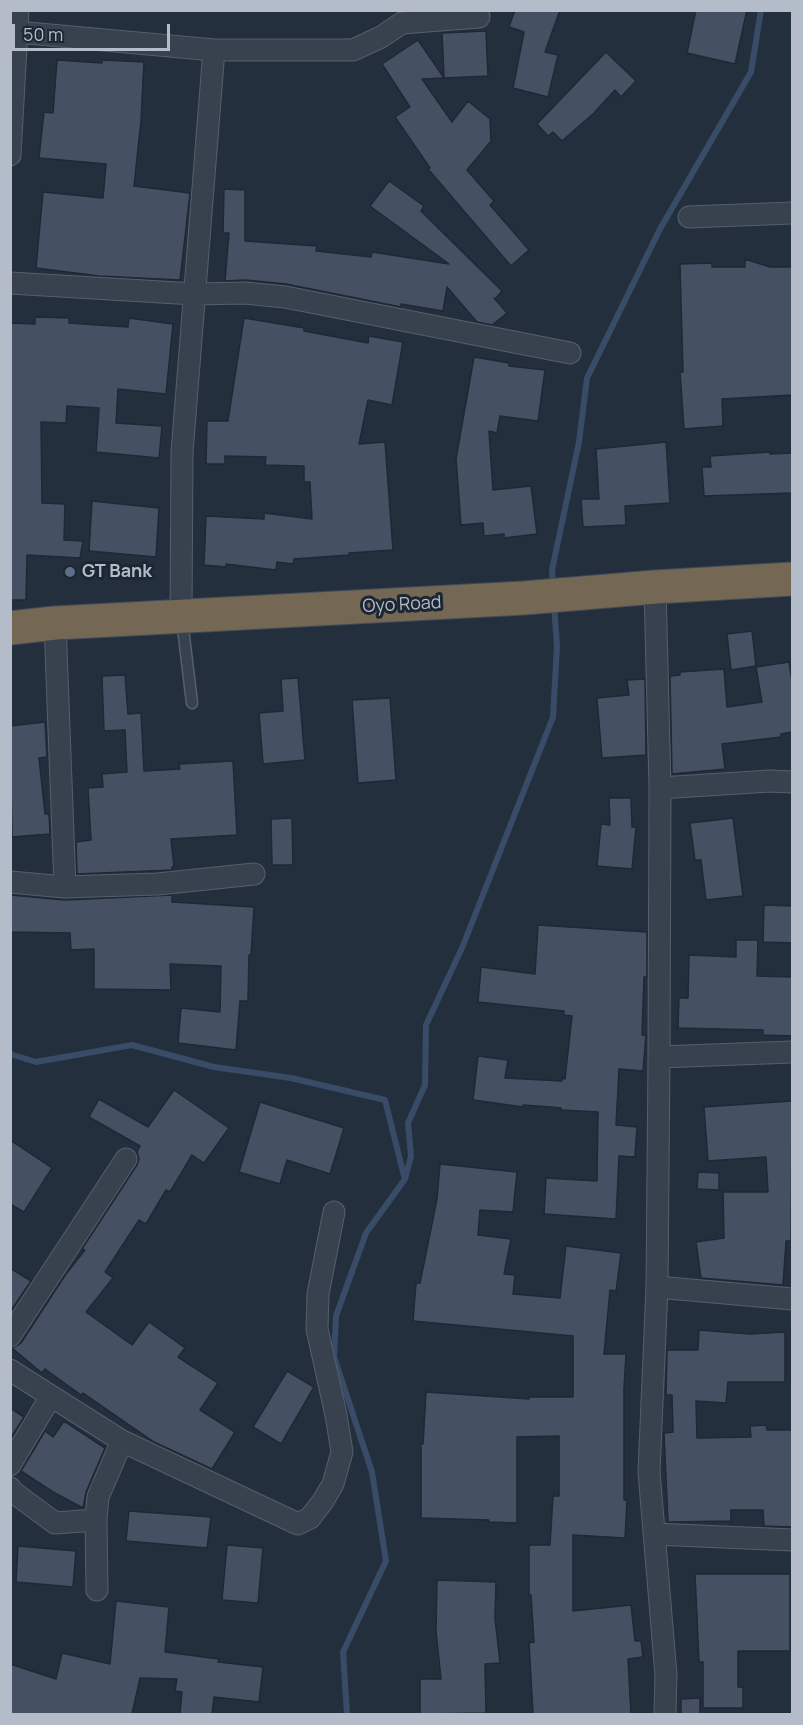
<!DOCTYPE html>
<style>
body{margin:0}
#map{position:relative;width:803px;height:1725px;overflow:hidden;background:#242f3e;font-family:Manrope,sans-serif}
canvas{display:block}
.frame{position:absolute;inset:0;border:12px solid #b4bcc9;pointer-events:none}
.scale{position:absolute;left:12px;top:24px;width:158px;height:27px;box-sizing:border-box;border:3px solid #b4bcc9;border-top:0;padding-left:8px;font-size:18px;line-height:21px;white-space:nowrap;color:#b4bcc9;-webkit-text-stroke:4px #1d2633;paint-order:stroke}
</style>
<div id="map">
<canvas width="803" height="1725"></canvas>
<div class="frame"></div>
<div class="scale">50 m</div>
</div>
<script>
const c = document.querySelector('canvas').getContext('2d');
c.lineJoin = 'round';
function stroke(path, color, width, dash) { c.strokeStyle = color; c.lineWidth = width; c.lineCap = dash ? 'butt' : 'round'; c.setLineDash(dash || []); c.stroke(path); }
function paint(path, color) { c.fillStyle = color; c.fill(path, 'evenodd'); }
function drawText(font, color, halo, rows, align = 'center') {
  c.font = font + ' Manrope,sans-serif'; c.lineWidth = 6; c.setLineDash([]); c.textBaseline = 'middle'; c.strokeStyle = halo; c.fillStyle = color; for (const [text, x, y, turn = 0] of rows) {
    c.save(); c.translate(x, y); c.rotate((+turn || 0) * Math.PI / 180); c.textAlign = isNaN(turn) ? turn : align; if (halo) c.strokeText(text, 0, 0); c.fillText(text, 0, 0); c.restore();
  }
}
const stream = new Path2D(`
 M553,585l-1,-15 27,-128 8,-64 73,-149 91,-157 10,-62
 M10,1054l26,8 96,-17 82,22 77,11 94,22 19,76
 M347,1714l-4,-62 43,-91 -14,-89 -38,-115 2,-41 30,-83 39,-54 6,-23 -3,-33 17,-38 1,-60 36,-77 91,-231 4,-71 -3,-42`);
const building = new Path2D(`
 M515,10h45l-15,42 13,3 -10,42 -35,-9 11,-56 -15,-5z
 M696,10h51l-12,54 -48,-11z
 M486,31l2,45 -66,3 30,43 16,-21 22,18 1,22 -24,29 27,31 -4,4 39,45 -18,16 -83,-97 2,-1 -35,-51 15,-10 -28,-43 36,-24 26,38 -2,-45z
 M606,52l30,29 -15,16 -6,-7 -21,23 -32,28 -9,-9 -5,4 -11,-12z
 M57,60l45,3v-3l42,2 -3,59 -7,65 56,7 -10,87 -81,-4 -63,-8 7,-76 60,6 3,-34 -67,-6 5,-46 9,1z
 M389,181l35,25 -3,5 81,80 -7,8 -1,-1 13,15 -15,12 -15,-3 -30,-35 -4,24 -42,-7v3l-115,-23 -40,-4 -21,1 4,-48h-6l1,-44 21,1v51l72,5 -1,5 55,6 1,-5 77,12 -79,-58z
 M745,259l25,8h22v128l-70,4 1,27 -39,3 -4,-57h3l-3,-108 32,-1v4h33z
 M35,317l34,1v5l59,4 1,-9 44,6 -7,70 -48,-5 -2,34 46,3 -3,32 -63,-6 3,-44 -32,-2 -1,17 -25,-1 1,81 23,1 -1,36 19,1 -3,17 -53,-3 -1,45h-16v-277l25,1z
 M244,318l60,10v3l64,12 1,-7 34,6 -11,63 -24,-5 -9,44 26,-2 8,108 -44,3v2l-55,4 -1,5 -16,-2 -1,8 -50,-6v3l-22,-2 2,-49 58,3v-6l48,6 -2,-37h-6v-16l-39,-1 1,-8 -41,-1v8h-19l1,-43h21z
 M474,357l35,6v3l36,4 -7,51 -38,-5 -3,17 -8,-2 4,59 38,-4 6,48 -33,4v-4l-20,2 -1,-13 -22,2 -5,-66z
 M666,442l4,61 -45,3 1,19 -43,2 -2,-28h18l-3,-50z
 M770,452v2l22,-1v40l-88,3 -2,-29h9l-1,-11z
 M92,501l67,7 -3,49 -67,-6z
 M752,631l4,35 -25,4 -4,-36z
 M789,662l3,20v50l-11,2v3l-59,7 3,25 -53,5 -2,-98 10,-1v-3l44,-3 3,38 35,-5 -6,-35z
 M125,675l3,39 13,-1 3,58 36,-2 -1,-5 54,-3 4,74 -66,4 3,28h-2v3l-95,4 -1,-32 15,-2 -3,-52 15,-1 -1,-13 25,-2 -2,-42 -21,1 -2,-55z
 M298,678l7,82 -42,4 -4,-51 24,-2 -2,-32z
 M645,679l1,76 -44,3 -5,-60 32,-3 -2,-15z
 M390,698l6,82 -38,3 -6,-83z
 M45,722l2,35 -8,1 6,56h4l1,20 -38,3 -2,-111z
 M609,798h22l1,29h4l-4,42 -35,-3 4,-42 9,1z
 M292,818l1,47h-21l-1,-46z
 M733,818l10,78 -37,4 -5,-40h-6l-5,-37z
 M10,895l55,5 107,-5v7l82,5 -3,48h-2l-1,46h-8l-4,49 -58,-7 3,-35 39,4 1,-46 -51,-2 1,26 -77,-1v-40l-23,1 -1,-17 -60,-1z
 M764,905l28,1v37l-29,-1z
 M538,925l109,7v45h-3l-2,58h4l-3,36 -24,-2 -3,56 21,2 -2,30 -16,-1 -3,63 -72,-5 2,-36 51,3 1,-69 -37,-2v-2l-10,-1 -28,-2v2l-50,-7 5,-44 30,4 -3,18 57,3v-3l3,1 7,-63 -8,-1v-4l-86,-9 3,-35 54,7z
 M736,940h22l-1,36 35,1v59l-29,-1v-5l-85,-2 1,-30h9l1,-43 47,2z
 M174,1090l55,38 -25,35 -12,-8 -22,37 -4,-2 -20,34 -7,-4 -34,52 8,6 -27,34 46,33 17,-23 36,26 -7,9 40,26 -18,27 35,22 -23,37 -58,-27 -71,-49 -2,2 -36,-26 -3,4 -30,-25 9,-5 45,-69 19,-24 -3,-1 55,-84 2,-6 -2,-7 3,-6 -51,-29 10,-18 49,28z
 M792,1101l-1,140h-5l-3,44 -82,-7 -5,-36 28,-4 -1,-46h45l-2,-35 -58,4 -4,-54z
 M260,1102l84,26 -14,46 -43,-14 -7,24 -41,-12z
 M10,1140l42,28 -28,44 -14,-8z
 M440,1164l77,8 -4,40 -33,-2 -2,25 33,4 -7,35 11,1 -2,19 47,4 6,-52 55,7 -5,38 -6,-1 -6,64h22l-2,35v111h3l-2,38 -52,-3v76l58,-6 4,36h6l2,16 -15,2 3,55h-98l-4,-71 5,-1 -3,-47h-2v-50h21l3,-49h6v-60l-42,1v86l-28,-1v-2l-68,-2v-74h2l3,-52 103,7v-2h44v-61l-160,-15 3,-38h4l17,-84z
 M698,1172l21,1v17l-22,-1z
 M10,1268l21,13 -21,31z
 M699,1330l51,4 35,-2v50h-57l-2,21 -30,-2 1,37 54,-1 -1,-11 16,-1 1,5h25v97l-28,-1 -1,-16h-32v11l-63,1 -4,-89 9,-1 -1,-37h-6l1,-45h31z
 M287,1371l27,16 -33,57 -28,-17z
 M10,1408l14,9 -14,22z
 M64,1421l41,27 -19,44 -3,16 -30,-16 -32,-21 24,-40 8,6z
 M129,1511l82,6 -4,31 -81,-7z
 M227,1545l36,3 -5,55 -36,-3z
 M18,1546l58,5 -3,36 -57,-5z
 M695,1574h95v77h-52v36h5v21h-40v-46h-4z
 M437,1580l59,2 -1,36 5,45 -15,1 1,49 -66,1v-35h21l-5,-48z
 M116,1601l53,6 -4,45 54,7 -1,3 45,5 -4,35 -45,-5 -2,17h-32l2,-22 -7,-1 2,-12 -37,-1 -8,36h-122v-50l46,15 6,-26 48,11z
 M700,1698v16h-19v-15z`);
const lane = new Path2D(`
 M182,620l10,83`);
const street = new Path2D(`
 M17,32l197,18h139l28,-13 21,-14 77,-6
 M10,155l8,-145
 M689,217l103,-4
 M10,283l184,11 51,-1 40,4 285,56
 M655,587l5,201 -1,269 -2,230 -8,185 17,203 -1,39
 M181,617l1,-165 32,-402
 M55,623l10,264
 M660,788l110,-7 22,1
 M10,882l55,5 93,-3 96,-10
 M659,1057l133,-5
 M657,1287l135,12
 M10,1336l116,-177
 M10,1370l112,71 176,83 12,-6 13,-17 10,-17 9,-32 -6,-37 -19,-86 1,-35 16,-82
 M10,1465l41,-69
 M10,1488l3,4 42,31 41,-3
 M654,1534l138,6
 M97,1590l-1,-70 2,-23 24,-56`);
const highway = new Path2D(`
 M10,628l45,-5 469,-25 131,-11 137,-8`);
const markers = [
 [70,572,6,"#5c6f8a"]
];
const poiNames = [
 ["GT Bank",82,572]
];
const streetNames = [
 ["Oyo Road",402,605,-3]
];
stroke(stream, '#394c67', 6);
paint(building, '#455162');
stroke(building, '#1f2835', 1.5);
stroke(lane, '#565f6c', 13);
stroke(street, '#565f6c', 23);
stroke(highway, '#434c59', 35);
stroke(lane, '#38414e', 10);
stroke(street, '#38414e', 21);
stroke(highway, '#746855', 33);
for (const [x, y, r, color] of markers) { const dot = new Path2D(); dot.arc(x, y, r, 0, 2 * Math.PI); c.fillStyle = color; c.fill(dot); stroke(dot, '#1d2633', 2); }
drawText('bold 18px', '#b4bcc9', '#1d2633', poiNames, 'left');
drawText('18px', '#b4bcc9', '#1d2633', streetNames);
</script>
